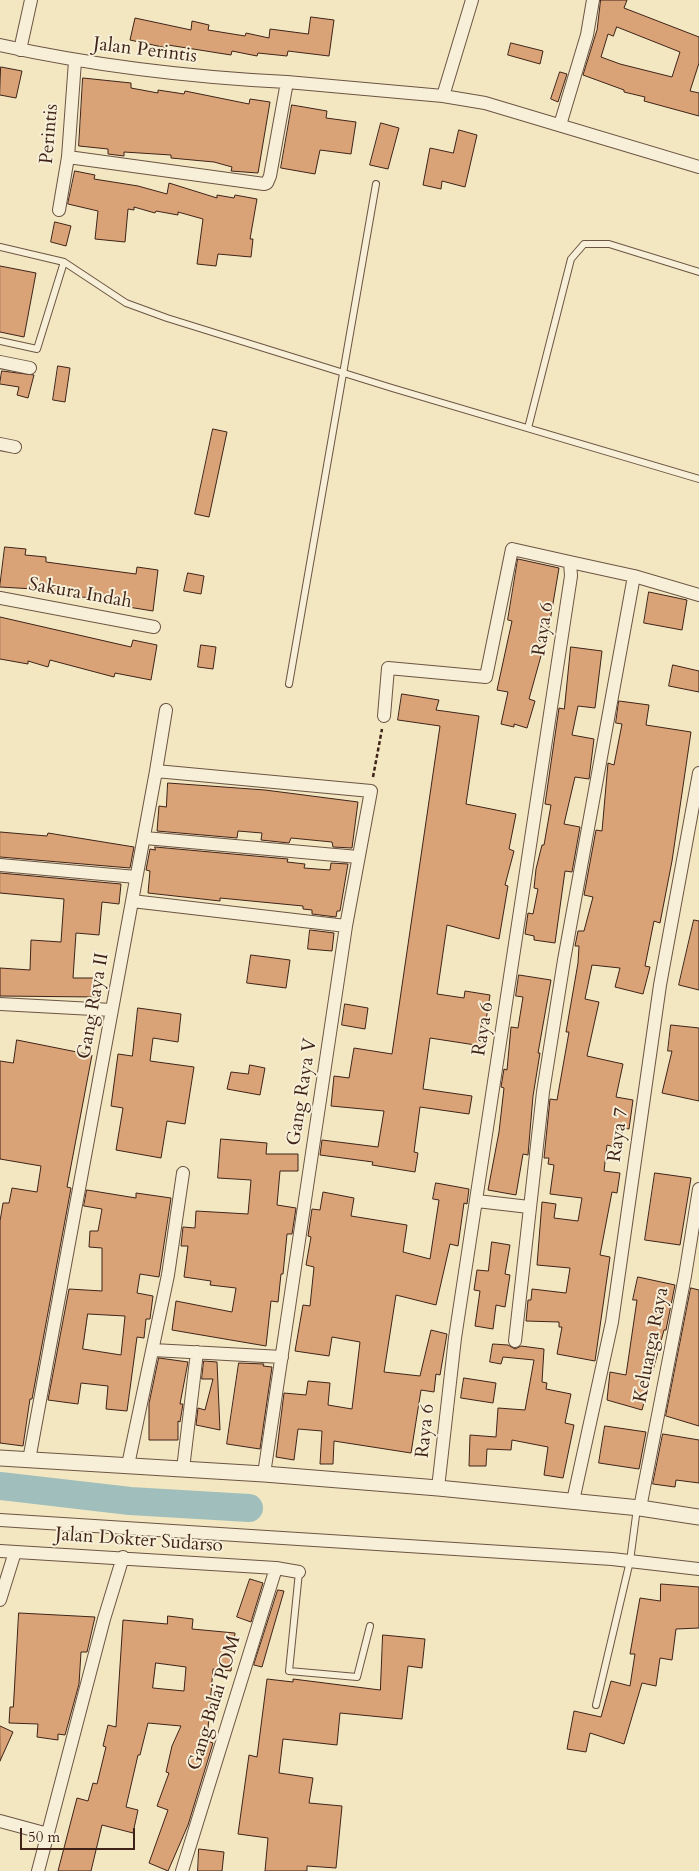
<!DOCTYPE html>
<style>
body{margin:0}
#map{position:relative;width:699px;height:1871px;overflow:hidden;background:#f2e7c1;font-family:Cardo,serif}
canvas{display:block}
.scale{position:absolute;left:20px;top:1828px;width:115px;height:22px;box-sizing:border-box;border:2px solid #3f2319;border-top:0;padding-left:6px;font-size:15px;line-height:18px;white-space:nowrap;color:#3f2319;-webkit-text-stroke:4px #f7efd7;paint-order:stroke}
</style>
<div id="map">
<canvas width="699" height="1871"></canvas>
<div class="scale">50 m</div>
</div>
<script>
const c = document.querySelector('canvas').getContext('2d');
c.lineJoin = 'round';
function stroke(path, color, width, dash) { c.strokeStyle = color; c.lineWidth = width; c.lineCap = dash ? 'butt' : 'round'; c.setLineDash(dash || []); c.stroke(path); }
function paint(path, color) { c.fillStyle = color; c.fill(path, 'evenodd'); }
function drawText(font, color, halo, rows, align = 'center') {
  c.font = font + ' Cardo,serif'; c.lineWidth = 4; c.setLineDash([]); c.textBaseline = 'middle'; c.strokeStyle = halo; c.fillStyle = color; for (const [text, x, y, turn = 0] of rows) {
    c.save(); c.translate(x, y); c.rotate((+turn || 0) * Math.PI / 180); c.textAlign = isNaN(turn) ? turn : align; if (halo) c.strokeText(text, 0, 0); c.fillText(text, 0, 0); c.restore();
  }
}
const river = new Path2D(`
 M0,1486l130,15 119,7`);
const building = new Path2D(`
 M601,0h26l-3,8 75,29v26l-9,28 9,2v23l-55,-15 1,-4 -21,-5v-2l-41,-15 14,-45zM617,27l63,25 -8,25 -52,-13 -19,-7 7,-23 5,2z
 M311,17l23,3 -5,36 -41,-5 -1,5 -29,-3 -1,3 -25,-5 -1,4 -63,-10 -1,3 -37,-8 5,-22 56,12 1,-9 17,4 -1,5 37,6 1,-3 23,5 1,-9 38,5z
 M511,43l32,8 -3,13 -32,-9z
 M1,67l21,4 -6,27 -16,-3z
 M560,72l7,2 -9,28 -7,-3z
 M83,78l48,5v5l27,5v-3l26,4 1,-3 64,13 1,-5 20,3 -12,71 -27,-2 1,-4 -18,-5 -43,-4v-3l-47,-3v4l-16,-2v-5l-29,-3z
 M292,105l35,6 -1,7 30,4 -5,32 -31,-4 -5,24 -34,-6z
 M381,123l18,5 -11,41 -18,-4z
 M459,130l18,5 -12,52 -23,-6 -1,8 -18,-4 7,-37 23,5z
 M75,171l20,4 -1,4 44,7 29,8 2,-11 48,15v-3l17,3 1,-3 22,4 -7,40h3l-2,18 -33,-3 -2,12 -19,-2 6,-45 -25,-7v3l-22,-4 -1,2 -21,-6v3l-6,-1 -3,33 -30,-3 3,-28 -30,-7z
 M55,222l16,4 -5,20 -15,-4z
 M0,266l36,7 -12,64 -24,-5z
 M58,366l12,2 -5,34 -12,-2z
 M2,371l32,4 -6,23 -11,-3 2,-8 -19,-3z
 M213,429l14,3 -18,85 -14,-3z
 M5,547l21,2 -1,6 21,2v5l90,12 1,-7 21,3 -5,41 -62,-10 1,-3 -21,-2v-2l-20,-4 -51,-3z
 M518,559l41,9 -10,59 -20,72 6,2 -8,27 -13,-4v3l-13,-3 7,-32 -11,-2 15,-69 -4,-1z
 M188,573l16,3 -3,18 -17,-3z
 M649,592l38,8 -5,30 -38,-7z
 M0,617l131,30 2,-7 24,5 -6,35 -36,-7 -1,4 -64,-17 -2,7 -20,-6v3l-28,-5z
 M201,645l15,2 -3,22 -15,-2z
 M571,647l31,4 -7,57 -17,-2 -6,29 22,4 -5,40 -14,-2 -11,47 16,3 -8,45 -7,-1 -10,72 -21,-3v-4l-9,-2 3,-21 5,1 5,-25 -4,-1 2,-19 6,-24h2l7,-40 -6,-1 14,-96 5,1z
 M673,665l26,6v21l-30,-6z
 M402,694l37,6 -3,10 43,6 -13,88 50,10 -7,35 5,2 -9,34 3,1 -9,53 -52,-14 -10,69 27,4 1,-7 25,4 -8,51 -52,-8 -7,51 49,7 -3,18 -49,-7 -6,45 4,1 -3,19 -43,-7 1,-3 -53,-7 2,-15 56,7 6,-36 -53,-5 3,-30 15,2 5,-30 38,6 48,-328 -42,-6z
 M619,701l30,4 -3,20 45,7 -19,129 -12,62 -6,-2 -9,45 5,1 -7,27 -28,-7 5,-19 -28,-3 -7,34 14,3 -12,54 36,8 -7,33 17,3 -4,29 -6,-1 -4,20 -12,-3 -3,26 16,2 -3,20 -5,-1 -12,63 10,2 -15,104 -38,-7 5,-27h-3v-5l-33,-1 2,-21h3l1,-11 34,4 4,-25 -33,-3 5,-63 14,2 -2,14 24,3 4,-23 -32,-4 4,-29 -6,-1 1,-6h-5l6,-59 7,1 12,-68h-3l12,-69 1,-17h-4l3,-15h6l9,-34 -9,-2 12,-65 6,1 6,-68 6,2 8,-41 -6,-1z
 M168,783l97,7 93,12 -6,46 -19,-1 -1,-5 -41,-4 -2,5 -28,-3 1,-7 -24,-2 -1,7 -80,-7 2,-25 7,1z
 M0,832l47,4 1,-3 86,14 -4,21 -130,-11z
 M155,847l133,12 -1,3 18,2 -1,4 26,2 1,-7 17,1 -8,47h-3l-1,6 -24,-3v-4l-9,-1v-3l-83,-8v3l-72,-8 2,-22 -4,-1 4,-21 5,1z
 M0,873l121,11 -2,20 -17,-2 -3,33 -23,-2 -3,45h24v19l-97,-1v-28l30,2 1,-30 30,2 3,-43 -64,-6z
 M694,920l5,1v69l-20,-5z
 M310,930l24,3 -2,18 -24,-2z
 M251,955l39,5 -4,28 -39,-5z
 M519,975l32,5 -13,73h2l-7,43 -5,59 -5,-1 -7,41 -28,-5 11,-58 5,-44 -3,-1 3,-18 3,1 4,-43 7,1 5,-31 -7,-1z
 M345,1004l23,4 -3,21 -23,-4z
 M138,1008l43,6 -3,28 -25,-4 -3,23 44,6 -9,57 -18,-3 -6,37 -45,-8 7,-42 -12,-2 7,-52 14,2z
 M671,1025l28,3v73l-37,-8 10,-42h-4z
 M17,1040l75,15 -25,132 4,1 -39,211h-2l-7,47 -23,-3v-222l3,-18h6l3,-15 25,4 4,-26 -41,-7v-98l13,2z
 M250,1065l15,3 -5,27 -33,-6 4,-17 17,2z
 M221,1139l46,4 -1,11h32v17h-18l-3,34 19,3 -4,26h-5l-4,40h-2l-3,28 -7,-1 -5,45 -94,-16 4,-29 56,11 4,-24 -26,-3 1,-4 -27,-4 4,-31h-7l2,-19 12,1 1,-17 52,3 3,-34 -33,-2z
 M655,1173l36,5 -11,67 -35,-5z
 M436,1183l33,6 -2,15 -3,-1 -6,43 -8,-2 -14,61 -40,-10 -12,77 36,4 11,-46 16,4 -7,41 -4,-1 -2,18 -13,-2 -10,63 -77,-12 -1,23h-13l2,-33 -24,-2 -4,31 -18,-3 8,-64 22,2 2,-14 22,2 -2,22 24,4 8,-67 -28,-5 -3,19 -34,-5 8,-46 7,1 4,-39 -8,-2 5,-28 -3,-1 4,-27 8,1 3,-18 31,6 -3,18 56,9 -4,27 27,7 9,-59 -6,-1z
 M87,1190l49,8v-5l35,5 -12,79 -19,-3 -3,19 16,3 -3,23h-4l-2,19 -7,-1 -10,74 -21,-2 2,-23 -27,-3 -3,21 -30,-4 21,-111 33,2v-43l-13,-1 1,-16h8l4,-22 -18,-3zM88,1314l37,2 -4,39 -38,-6z
 M492,1242l18,3 -5,29 5,1 -5,32 -9,-2 -3,24 -18,-3 5,-35 -6,-1 3,-20 11,1z
 M638,1277l37,8 -9,45h-2l-22,80 -35,-10 3,-28 16,3 11,-75h-4z
 M691,1288l8,2v136l-33,-10z
 M493,1344l15,1 7,4 6,-3 23,3 -2,33 5,1 -1,6 25,5 -6,29 9,2 -11,53 -19,-3 4,-28 -36,-7 -1,10 -24,-1 -1,17h-17l1,-31 26,2 2,-29 27,2 9,-50 -31,-3 -2,7 -11,-2z
 M159,1358l29,4 -8,42h3l-3,18 -2,-1v19h-29v-36z
 M204,1361l13,1 3,68 -24,-5 2,-17 7,2 8,-31h-11z
 M239,1363l25,1 -1,2 9,1 -12,82 -33,-5z
 M464,1378l32,5 -3,20 -32,-5z
 M605,1426l41,6 -7,37 -40,-6z
 M663,1434l36,6v43l-23,-3 -1,7 -22,-3z
 M250,1579l13,4 -12,39 -14,-5z
 M661,1584l38,3v41l-23,1 -4,31 -12,-2 -4,28 -14,-3 -18,61 -34,-11 -4,19 -19,-3 7,-38 27,6 10,-36 19,5 5,-32h-5l10,-56 20,3z
 M278,1590l6,1 -22,76 -8,-2z
 M19,1613l76,4 -8,35h-6l-2,32 -14,51 -7,-1v6l-21,-3 1,-13 -29,-1 1,-16h3z
 M168,1616l25,3 -1,10 43,4 -4,38 -18,-2 -6,72 6,2 -25,82 -20,46 -19,-8 19,-53 -11,-4 12,-33 -3,-1 6,-26 9,-20 -33,-3 -8,32h-2l-12,52 12,3 -5,23 -31,-8 -11,46h-33l19,-73 11,3 5,-18 4,1 9,-37 -3,-1 5,-21 8,2 7,-107 44,4zM156,1663l30,4 -2,24 -31,-3z
 M383,1635l42,4 -3,29 -14,-2 -6,53 -62,-6 -3,32 -54,-6 -4,34 34,5 -4,25 33,3 -6,62 -29,-2v5h-42l3,-33 -30,-4 11,-79 8,2 10,-78 26,3v-3l87,11z
 M0,1726l13,6 -13,29z
 M199,1849l25,3 -2,19h-24z`);
const path = new Path2D(`
 M373,777l9,-48`);
const service = new Path2D(`
 M0,247l64,15 62,41 41,15 225,70 307,91
 M0,341l37,8 27,-87
 M528,428l43,-169 13,-15h25l90,28
 M289,684l87,-500
 M299,1572l-10,99 68,6 13,-51
 M596,1705l34,-144 7,-53`);
const minor = new Path2D(`
 M0,45c95,21 190,32 287,37
 M20,50l11,-50
 M443,96l29,-96
 M560,125l27,-90 6,-35
 M68,157l196,27 3,-1 3,-7 17,-94 156,14 42,7 214,64
 M59,210l9,-53 7,-96
 M0,362l30,6
 M0,444l15,3
 M0,598l154,29
 M384,716l4,-48 98,9 26,-128 58,13
 M156,771l10,-61
 M145,838l213,19
 M0,865l136,12
 M132,901l214,25
 M0,1004l112,6
 M477,1201l52,6
 M515,1341l28,-249 21,-132 70,-384 65,19
 M153,1350l129,7
 M29,1460l127,-689 215,20 -25,135 -82,548
 M128,1465l40,-190 15,-102
 M183,1469l14,-117
 M438,1488l17,-150 116,-762 -1,-14 64,14
 M573,1501l39,-179 48,-337 39,-212
 M640,1508l45,-232 14,-87
 M0,1520l612,39 87,10
 M0,1551l276,17
 M0,1600l15,-48
 M0,1821l48,13
 M38,1871l66,-252 19,-62
 M182,1871l94,-303 23,4`);
const tertiary = new Path2D(`
 M0,1458l264,16 174,14 202,20 59,9`);
const streetNames = [
 ["Jalan Perintis",145,51,7],
 ["Perintis",50,134,-85],
 ["Sakura Indah",80,594,10],
 ["Raya 6",544,629,-81],
 ["Gang Raya II",94,1006,-80],
 ["Raya 6",484,1029,-81],
 ["Gang Raya V",303,1092,-81],
 ["Raya 7",619,1135,-82],
 ["Keluarga Raya",652,1345,-79],
 ["Raya 6",426,1431,-84],
 ["Jalan Dokter Sudarso",139,1541,4],
 ["Gang Balai POM",215,1703,-73]
];
stroke(river, '#9fbebc', 28);
paint(building, '#daa377');
stroke(building, '#3f2319', 1);
stroke(service, '#6c5443', 8);
stroke(minor, '#6c5443', 14);
stroke(tertiary, '#6c5443', 17);
stroke(path, '#3f2319', 2.5, [4, 2.5]);
stroke(service, '#f7efd7', 6);
stroke(minor, '#f7efd7', 12);
stroke(tertiary, '#f7efd7', 15);
drawText('19px', '#3f2319', '#f7efd7', streetNames);
</script>
